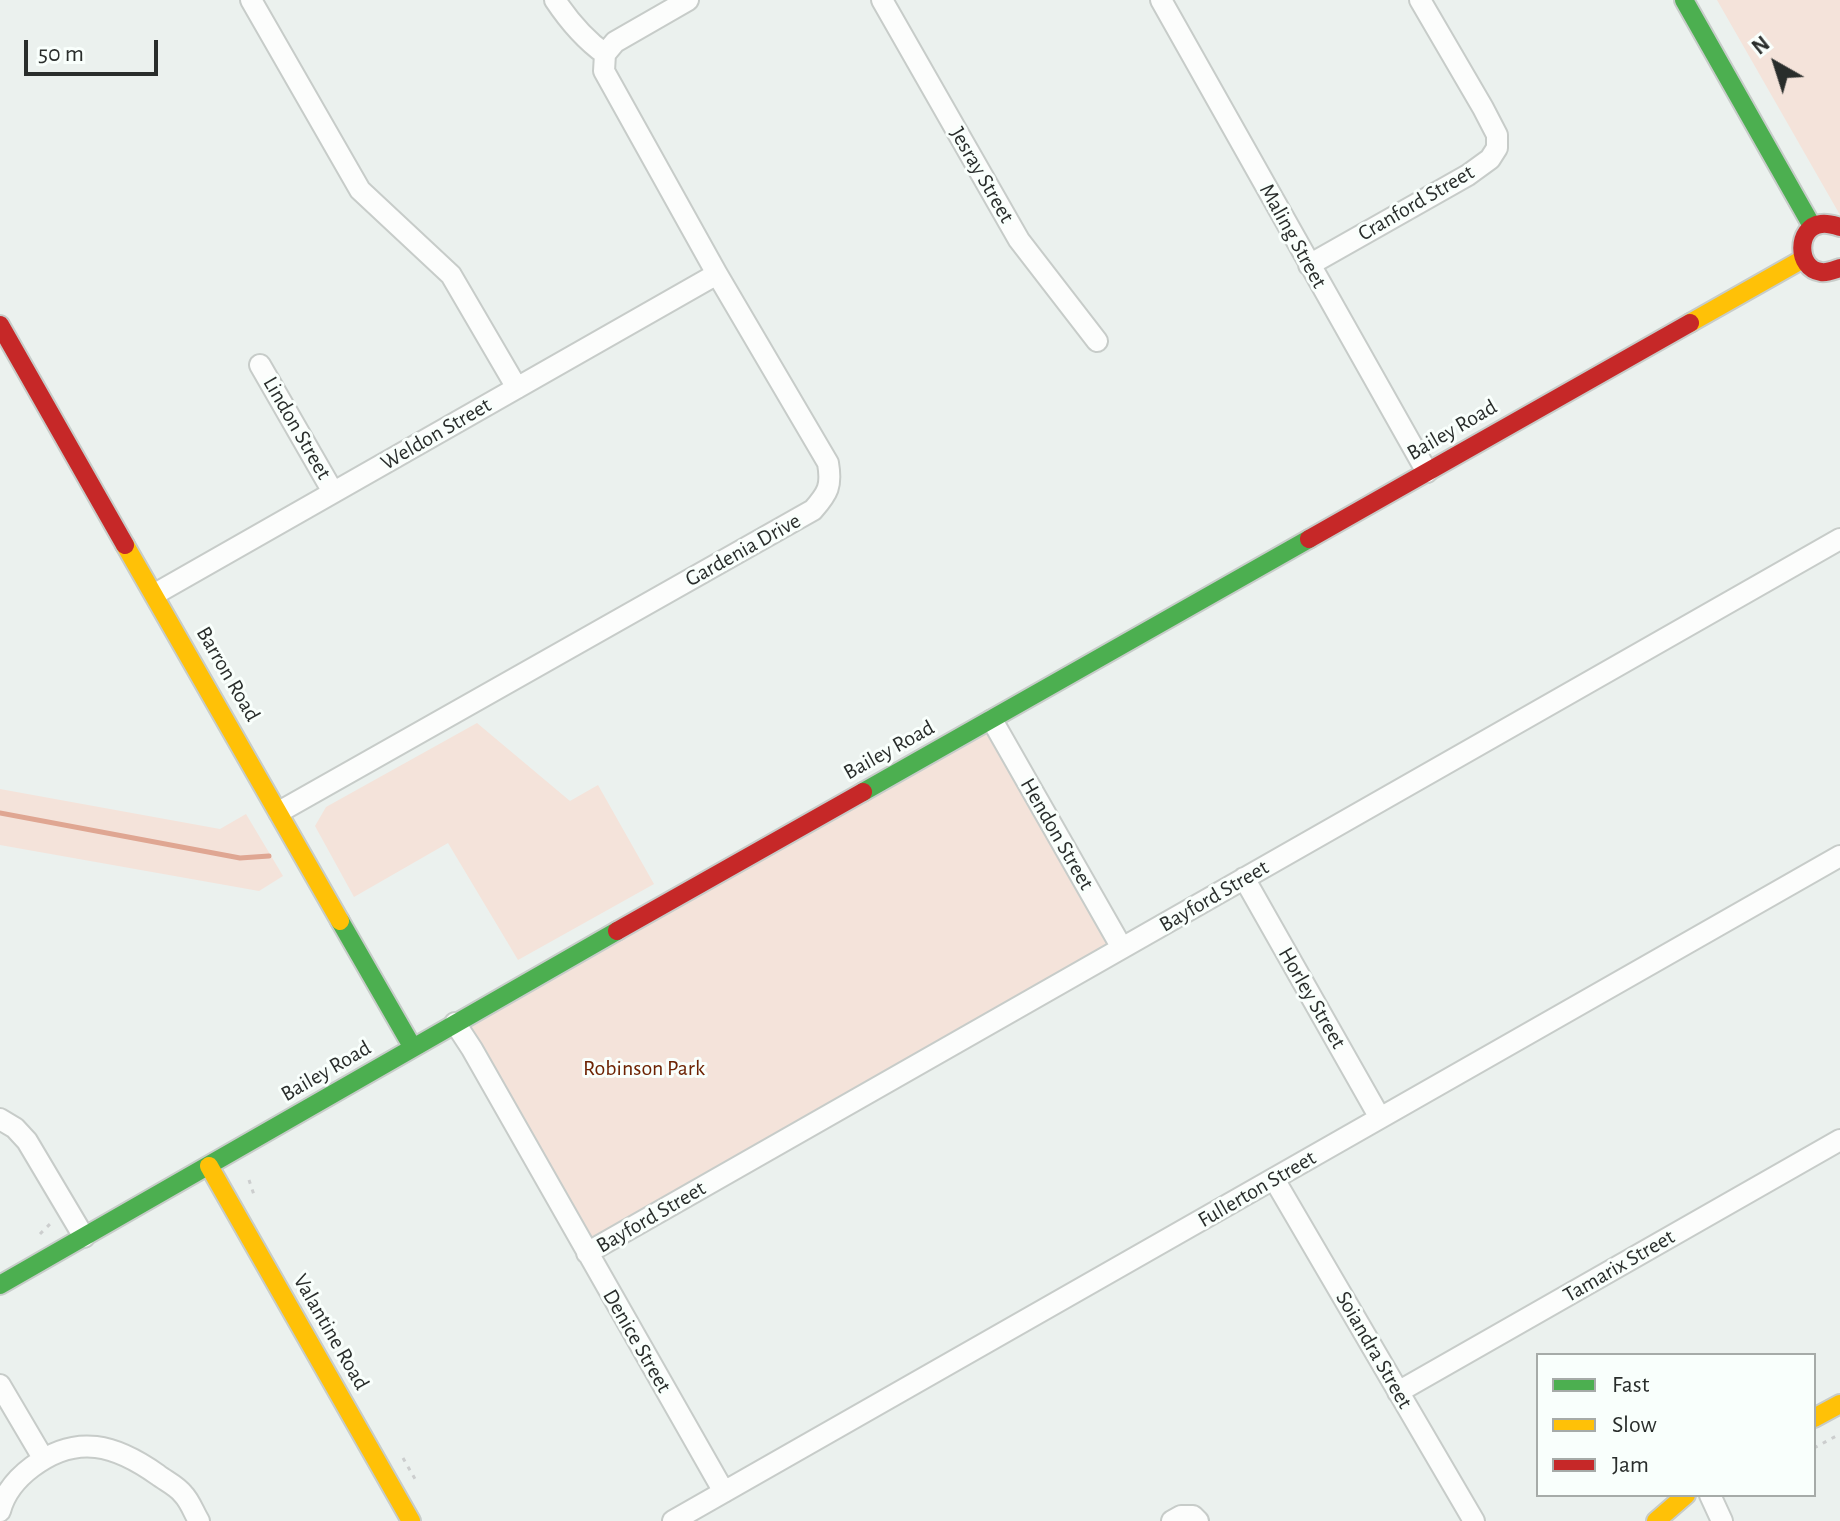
<!DOCTYPE html>
<style>
body{margin:0}
#map{position:relative;width:1840px;height:1521px;overflow:hidden;background:#ebf1ee;font-family:"Alegreya Sans",sans-serif}
canvas{display:block}
.legend{position:absolute;left:1536px;top:1353px;width:280px;height:144px;box-sizing:border-box;background:#f9fffc;border:2px solid #a6aba8;margin:0;padding:10px 14px;list-style:none;font-size:24px;color:#292d2b}
.legend li{display:flex;align-items:center;gap:16px;height:40px}
.legend b{width:40px;border:2px solid #a6aba8}
.north{position:absolute;left:1736px;top:24px;width:80px;height:80px;-webkit-text-stroke:6px #f9fffc;paint-order:stroke;rotate:321deg;font-size:22px;font-weight:700;line-height:32px;text-align:center;color:#292d2b}
.north::after{content:'';display:block;margin:auto;width:28px;height:36px;background:#292d2b;clip-path:polygon(50% 0,100% 100%,50% 72%,0 100%)}
.scale{position:absolute;left:24px;top:40px;width:134px;height:36px;box-sizing:border-box;border:4px solid #292d2b;border-top:0;padding-left:10px;font-size:24px;line-height:28px;white-space:nowrap;color:#292d2b;-webkit-text-stroke:6px #f9fffc;paint-order:stroke}
</style>
<div id="map">
<canvas width="1840" height="1521"></canvas>
<ul class="legend">
<li><b style="height:10px;background:#4caf50"></b>Fast</li>
<li><b style="height:10px;background:#ffc107"></b>Slow</li>
<li><b style="height:10px;background:#c62828"></b>Jam</li>
</ul>
<div class="north">N</div>
<div class="scale">50 m</div>
</div>
<script>
const c = document.querySelector('canvas').getContext('2d');
c.lineJoin = 'round';
function paint(path, color) { c.fillStyle = color; c.fill(path, 'evenodd'); }
function stroke(path, color, width, dash) { c.strokeStyle = color; c.lineWidth = width; c.lineCap = dash ? 'butt' : 'round'; c.setLineDash(dash || []); c.stroke(path); }
function drawText(font, color, halo, rows, align = 'center') {
  c.font = font + ' "Alegreya Sans",sans-serif'; c.lineWidth = 6; c.setLineDash([]); c.textBaseline = 'middle'; c.strokeStyle = halo; c.fillStyle = color; for (const [text, x, y, turn = 0] of rows) {
    c.save(); c.translate(x, y); c.rotate((+turn || 0) * Math.PI / 180); c.textAlign = isNaN(turn) ? turn : align; if (halo) c.strokeText(text, 0, 0); c.fillText(text, 0, 0); c.restore();
  }
}
const green = new Path2D(`
 M1717,0h123v215z
 M992,720l130,228 -535,305 -132,-230z
 M477,723l93,78 28,-16 56,99 -136,76 -70,-117 -94,54 -39,-71 11,-19z
 M0,789l220,40 26,-15 37,62 -24,15 -259,-46z`);
const stream = new Path2D(`
 M0,813l240,45 29,-2`);
const path = new Path2D(`
 M249,1180l6,18
 M40,1234l10,-10
 M1814,1448l26,-14
 M403,1458l12,21`);
const street = new Path2D(`
 M251,0l109,190 91,85 66,113
 M882,0l137,240 78,101
 M1161,0l266,472
 M605,54l10,-12 73,-42
 M1309,265l159,-90 22,-16 7,-11v-13l-14,-27 -63,-108
 M260,365l73,127
 M155,594l562,-320
 M992,720l130,228
 M279,812l534,-302c15,-17 19,-24 15,-47l-111,-189 -113,-203 1,-17c-21,-15 -36,-33 -50,-54
 M1244,878l136,240
 M455,1023l17,26 252,443
 M0,1119l15,9 12,13 57,96
 M1274,1179l200,342
 M587,1253l1253,-714
 M0,1385l43,73
 M1398,1392l442,-252
 M1710,1495l12,26
 M0,1511c5,-19 16,-32 32,-44 45,-34 84,-22 126,8 8,6 19,11 25,19 7,7 11,19 16,27
 M673,1521l1167,-665
 M1172,1521l9,-5h12l5,5`);
const fast = new Path2D(`
 M1684,0l128,226
 M863,792l446,-253
 M340,921l73,127
 M0,1285l617,-354`);
const slow = new Path2D(`
 M1690,323l113,-64
 M125,545l215,376
 M209,1166l202,355
 M1814,1418l26,-14
 M1656,1521l30,-26`);
const jam = new Path2D(`
 M1840,227c-6,-2 -13,-4 -19,-3 -25,3 -25,45 0,48 6,1 13,-2 19,-4
 M0,325l125,220
 M1309,539l381,-216
 M617,931l246,-139`);
const streetNames = [
 ["Jesray Street",982,175,60],
 ["Cranford Street",1416,203,-30],
 ["Maling Street",1293,236,61],
 ["Lindon Street",297,428,60],
 ["Bailey Road",1452,430,-30],
 ["Weldon Street",436,434,-30],
 ["Gardenia Drive",743,550,-29],
 ["Barron Road",228,674,60],
 ["Bailey Road",889,750,-29],
 ["Hendon Street",1057,834,60],
 ["Bayford Street",1214,896,-30],
 ["Horley Street",1312,998,60],
 ["Bailey Road",326,1071,-30],
 ["Fullerton Street",1257,1189,-30],
 ["Bayford Street",651,1217,-30],
 ["Tamarix Street",1619,1266,-30],
 ["Valantine Road",331,1332,60],
 ["Denice Street",637,1341,60],
 ["Soiandra Street",1374,1350,60]
];
const parkNames = [
 ["Robinson Park",644,1068]
];
paint(green, '#f4e3da');
stroke(stream, '#dfa692', 5);
stroke(street, '#c7ccc9', 24);
stroke(fast, '#c7ccc9', 22);
stroke(slow, '#c7ccc9', 22);
stroke(jam, '#c7ccc9', 22);
stroke(path, '#cccece', 3, [4, 6]);
stroke(street, '#fcfdfc', 20);
stroke(fast, '#4caf50', 18);
stroke(slow, '#ffc107', 18);
stroke(jam, '#c62828', 18);
drawText('22px', '#292d2b', '#f9fffc', streetNames);
drawText('22px', '#6d2202', '#f9fffc', parkNames);
</script>
